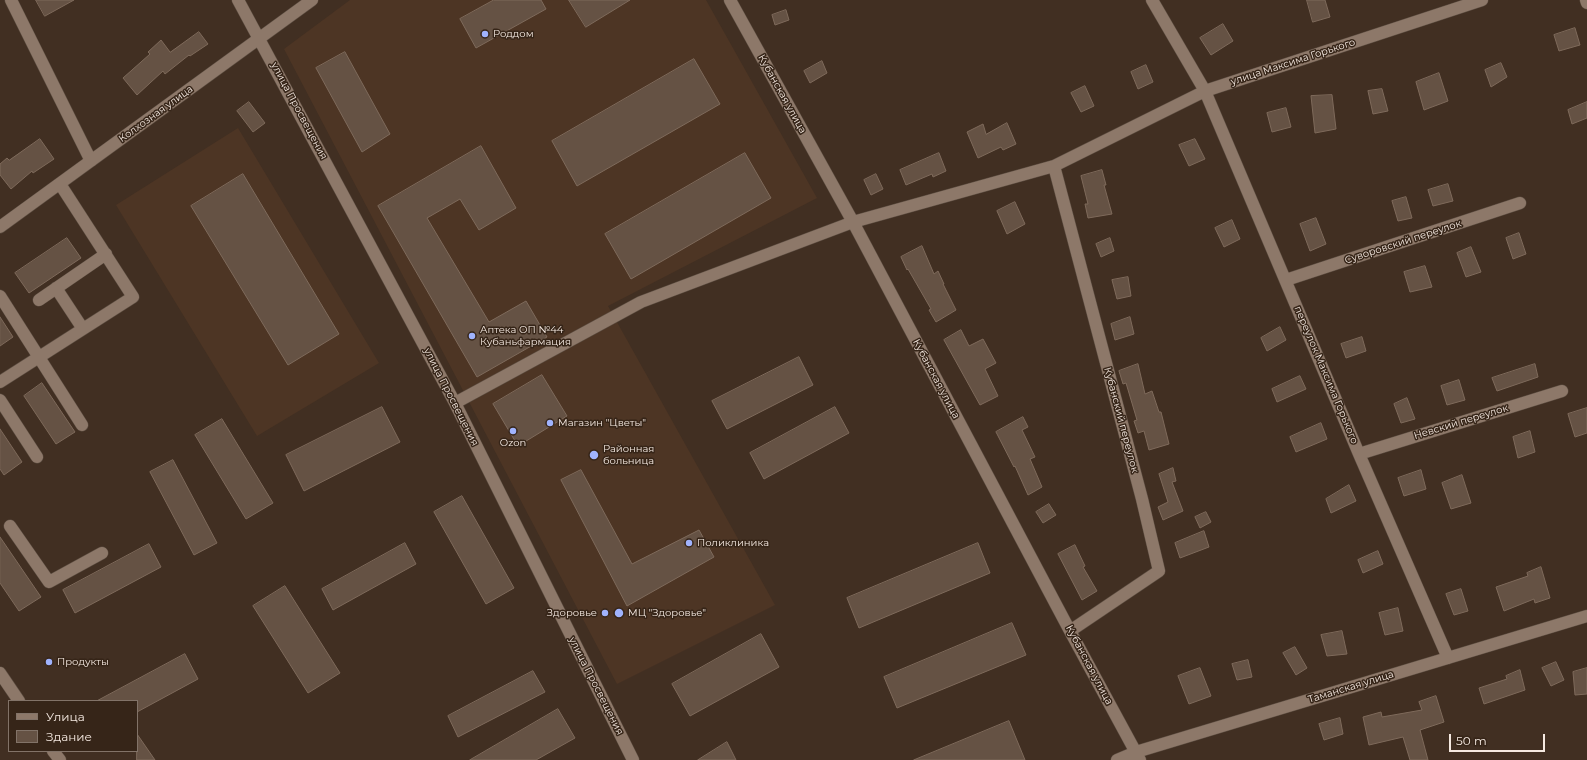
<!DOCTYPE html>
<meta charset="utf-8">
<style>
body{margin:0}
#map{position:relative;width:1587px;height:760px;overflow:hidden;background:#412f22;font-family:Montserrat,sans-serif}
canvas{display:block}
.legend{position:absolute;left:8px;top:700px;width:130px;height:52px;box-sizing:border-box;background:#362518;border:1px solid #827368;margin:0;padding:5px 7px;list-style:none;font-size:12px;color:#f5e9e1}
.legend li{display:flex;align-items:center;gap:8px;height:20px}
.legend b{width:20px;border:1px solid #827368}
.scale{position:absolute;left:1449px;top:734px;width:96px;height:18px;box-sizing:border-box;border:2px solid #f5e9e1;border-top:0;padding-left:5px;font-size:12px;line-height:14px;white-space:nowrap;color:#f5e9e1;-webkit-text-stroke:3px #362518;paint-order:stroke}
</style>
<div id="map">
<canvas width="1587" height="760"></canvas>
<ul class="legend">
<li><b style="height:5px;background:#8d7869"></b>Улица</li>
<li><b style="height:11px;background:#655244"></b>Здание</li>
</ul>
<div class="scale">50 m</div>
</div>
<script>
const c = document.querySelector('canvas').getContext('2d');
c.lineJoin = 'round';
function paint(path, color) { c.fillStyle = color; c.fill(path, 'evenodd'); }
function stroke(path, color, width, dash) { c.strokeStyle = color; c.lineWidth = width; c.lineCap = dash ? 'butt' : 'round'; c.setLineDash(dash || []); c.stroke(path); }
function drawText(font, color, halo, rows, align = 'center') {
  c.font = font + ' Montserrat,sans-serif'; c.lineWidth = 3; c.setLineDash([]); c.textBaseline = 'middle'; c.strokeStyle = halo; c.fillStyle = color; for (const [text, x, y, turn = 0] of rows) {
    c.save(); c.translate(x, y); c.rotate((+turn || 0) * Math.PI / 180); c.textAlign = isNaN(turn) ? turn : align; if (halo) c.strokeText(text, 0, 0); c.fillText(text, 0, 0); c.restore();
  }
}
const built = new Path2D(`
 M350,0h356l111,198 -209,108 167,299 -158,79 -333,-635z
 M238,128l141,235 -122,73 -141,-231z`);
const building = new Path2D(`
 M36,0h38l-29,16z
 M494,0h47l5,9 -70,39 -16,-29z
 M569,0h61l-44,27z
 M1307,0h18l5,17 -17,5z
 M786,10l3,10 -14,5 -3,-10z
 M1223,24l10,17 -22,14 -11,-17z
 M1575,28l5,17 -21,6 -5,-16z
 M199,32l9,12 -18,12 -1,-1 -24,19 -2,-3 -26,24 -14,-17 27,-24 -2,-2 13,-12 9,12z
 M345,52l45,82 -28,18 -46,-84z
 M694,59l26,45 -143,82 -25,-45z
 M822,61l5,12 -17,10 -6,-12z
 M1501,63l6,14 -16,10 -6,-17z
 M1146,65l7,17 -15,7 -7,-17z
 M1439,73l9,28 -24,9 -8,-28z
 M1085,86l9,20 -13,6 -10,-19z
 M1382,89l6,22 -15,3 -5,-23z
 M1332,95l4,34 -21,4 -4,-37z
 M249,102l16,21 -12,9 -16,-21z
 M1587,102v16l-15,6 -4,-14z
 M1286,108l5,19 -19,5 -5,-19z
 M1007,123l9,21 -13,6 -2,-3 -23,11 -11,-26 16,-8 3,10z
 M40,139l14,20 -21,14 -1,-2 -21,18 -11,-14v-11l7,-6 2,2z
 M1195,139l10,20 -16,7 -10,-21z
 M481,146l35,62 -37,22 -19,-31 -33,19 62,104 37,-21 21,36 -70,40 -99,-171z
 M745,153l26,45 -140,81 -26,-45z
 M939,153l7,18 -13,6 -1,-3 -26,11 -6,-15z
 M1102,170l4,15h-2l8,29 -24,4 -3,-14h3l-7,-28z
 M243,174l96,160 -51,31 -97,-159z
 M876,174l7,15 -12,6 -7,-15z
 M1448,184l5,17 -20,5 -5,-16z
 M1406,197l6,21 -14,3 -6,-20z
 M1015,202l10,22 -18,10 -10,-23z
 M1316,218l10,26 -16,7 -10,-27z
 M1232,220l8,19 -16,8 -9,-19z
 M1519,233l7,21 -13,5 -7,-21z
 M67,238l14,20 -52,35 -14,-20z
 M1110,238l4,13 -13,6 -5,-13z
 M922,246l12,28 4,-3 6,13h-1l13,26 -20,12 -7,-12 2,-1 -23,-40 -1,1 -6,-13z
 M1471,247l10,25 -15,5 -9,-24z
 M1425,266l7,21 -22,5 -6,-20z
 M1128,277l3,19 -14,3 -5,-19z
 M0,317l13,20 -13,9z
 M1130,317l4,17 -19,6 -4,-16z
 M1280,327l6,13 -19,11 -6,-13z
 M961,330l8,16 14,-7 13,24 -11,6 13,27 -18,9 -36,-65z
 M1362,337l4,14 -20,7 -5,-14z
 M799,357l14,28 -86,44 -15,-28z
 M1138,364l7,30 7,-3 7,21h2l8,32 -20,6 -5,-19 -6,2 -4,-12 3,-1 -11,-37 -3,1 -4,-13z
 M1535,364l3,13 -41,14 -5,-13z
 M542,375l25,41 -49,30 -25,-42z
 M1300,376l6,13 -29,13 -5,-13z
 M1459,380l6,20 -18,5 -6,-19z
 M42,383l33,49 -19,12 -32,-48z
 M1407,398l8,21 -14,4 -7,-19z
 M382,407l18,35 -96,49 -18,-36z
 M835,407l14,26 -85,46 -14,-26z
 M1587,408v25l-12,4 -7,-23z
 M1023,417l5,10 -6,3 13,27 -5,2 12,28 -14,8 -13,-29 -1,1 -18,-35z
 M222,419l51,84 -27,16 -51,-84z
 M1321,423l6,16 -31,13 -6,-15z
 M0,429l22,33 -18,13 -4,-6z
 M1530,431l5,21 -17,6 -5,-21z
 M173,460l44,83 -23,12 -44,-83z
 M1173,468l3,13 -4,1 11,29 -20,9 -5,-13 10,-5 -9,-28z
 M581,470l51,94 67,-34 15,27 -87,49 -66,-126z
 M1421,470l5,19 -22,7 -6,-18z
 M1462,475l9,28 -20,6 -9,-26z
 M1349,485l7,16 -25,12 -5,-14z
 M462,496l52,92 -28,16 -52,-92z
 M1049,504l7,11 -13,8 -7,-11z
 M1206,512l5,10 -11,6 -5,-11z
 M1204,531l5,16 -29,11 -5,-15z
 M0,537l41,60 -22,14 -19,-28z
 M405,543l11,21 -83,46 -11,-21z
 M978,543l12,30 -131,55 -12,-30z
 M149,544l12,23 -86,46 -12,-23z
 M1075,545l10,21 -2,1 14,24 -15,9 -24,-46z
 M1378,551l5,13 -20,9 -5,-13z
 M1541,567l9,31 -15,5 -1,-4 -30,12 -8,-24 32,-11 -1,-3z
 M285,586l55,87 -32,20 -55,-87z
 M1461,589l7,22 -14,4 -8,-21z
 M1398,608l5,23 -18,4 -6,-22z
 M1012,623l14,32 -129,53 -13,-31z
 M1342,631l5,23 -20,2 -6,-21z
 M761,634l18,33 -89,49 -18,-32z
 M1295,647l12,21 -11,7 -13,-22z
 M185,654l13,25 -61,33v-11h-40z
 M1248,660l4,17 -15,3 -5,-16z
 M1556,662l8,18 -13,6 -9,-18z
 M1200,668l11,28 -22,8 -11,-28z
 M1587,668v26l-12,1 -2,-23z
 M1520,670l5,20 -41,14 -5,-16 28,-9 -1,-3z
 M533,671l12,21 -87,45 -10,-21z
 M1436,696l8,26 -24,8 8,30h-18l-7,-23 -34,8 -6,-28 18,-5 1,5 40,-7 -3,-8z
 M558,709l17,29 -39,22h-66z
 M1340,718l3,16 -19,6 -5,-16z
 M1009,721l16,39h-111z
 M137,734l18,26h-18z
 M727,742l9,18h-38z`);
const minor = new Path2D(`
 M11,0l80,161
 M238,0l217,403 178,357
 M730,0l123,222 217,409 70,129
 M1152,0l53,91 154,363 89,204
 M1586,0l1,3
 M1054,166l88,333 17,72 -89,60
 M0,227l312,-227
 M1286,280l234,-77
 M56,288l27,41
 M0,296l82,129
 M39,300l67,-46
 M0,382l133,-85 -73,-113
 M0,400l37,57
 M455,403l186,-101 212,-80 201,-56 151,-75 277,-91
 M1359,454l203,-63
 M10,526l39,56 53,-29
 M0,673l19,28
 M53,751l7,9
 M1117,760l19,-8 451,-136`);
const markers = [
 [485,34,4,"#a0b3fd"],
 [472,336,4,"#a0b3fd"],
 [550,423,4,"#a0b3fd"],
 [513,431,4,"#a0b3fd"],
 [594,455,5,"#a0b3fd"],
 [689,543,4,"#a0b3fd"],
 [605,613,4,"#a0b3fd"],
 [619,613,5,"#a0b3fd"],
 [49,662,4,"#a0b3fd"]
];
const poiNames = [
 ["Роддом",493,34],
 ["Аптека ОП №44",480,330],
 ["Кубаньфармация",480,342],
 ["Магазин \"Цветы\"",558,423],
 ["Ozon",513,443,"center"],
 ["Районная",603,449],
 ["больница",603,461],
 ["Поликлиника",697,543],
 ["Здоровье",597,613,"right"],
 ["МЦ \"Здоровье\"",628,613],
 ["Продукты",57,662]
];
const streetNames = [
 ["улица Максима Горького",1293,62,-18],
 ["Кубанская улица",782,94,61],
 ["улица Просвещения",299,111,62],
 ["Колхозная улица",156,114,-36],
 ["Суворовский переулок",1403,242,-18],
 ["переулок Максима Горького",1326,375,67],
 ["Кубанская улица",936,379,62],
 ["улица Просвещения",451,397,63],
 ["Кубанский переулок",1121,420,75],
 ["Невский переулок",1461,422,-17],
 ["Кубанская улица",1089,665,62],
 ["улица Просвещения",596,686,63],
 ["Таманская улица",1351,687,-17]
];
paint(built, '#4d3524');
paint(building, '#655244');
stroke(building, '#7e6a5b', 1);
stroke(minor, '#5d4e42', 13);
stroke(minor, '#8d7869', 12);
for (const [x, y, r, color] of markers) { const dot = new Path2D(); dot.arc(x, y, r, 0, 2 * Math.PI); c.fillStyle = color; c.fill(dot); stroke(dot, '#362518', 1.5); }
drawText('10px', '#f5e9e1', '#362518', poiNames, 'left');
drawText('10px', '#f5e9e1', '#362518', streetNames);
</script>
